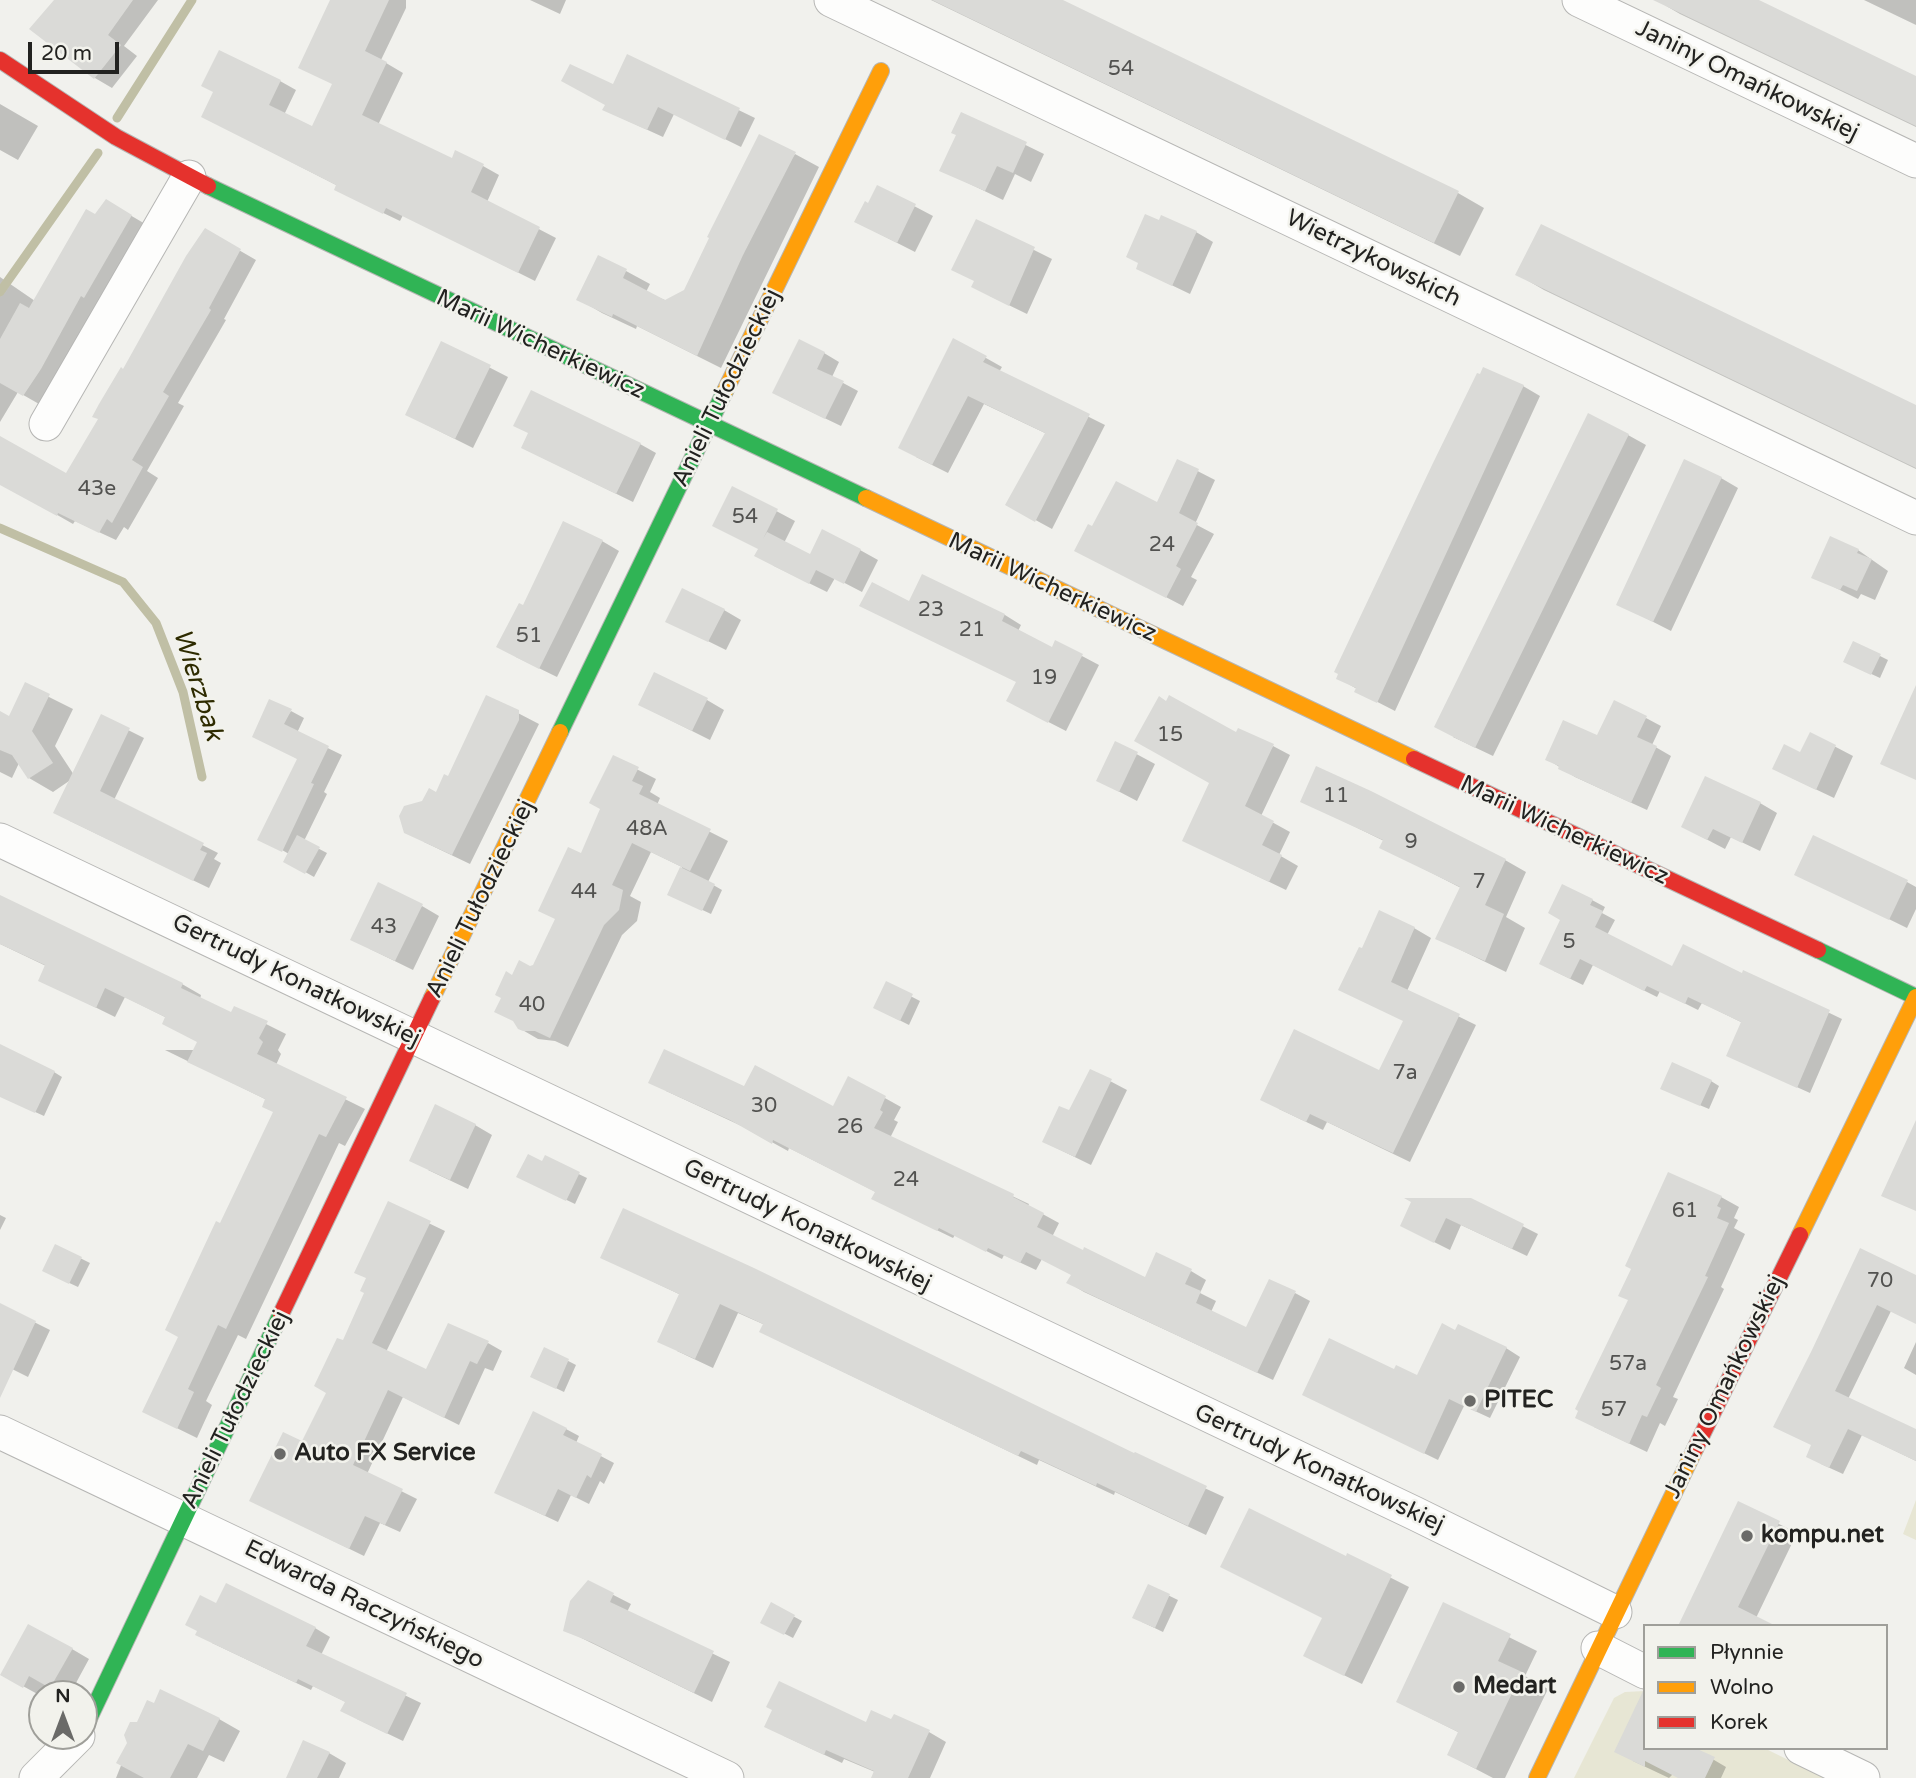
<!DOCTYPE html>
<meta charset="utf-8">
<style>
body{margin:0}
#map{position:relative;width:1916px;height:1778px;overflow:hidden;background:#f1f1ed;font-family:"Varela Round",sans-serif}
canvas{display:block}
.legend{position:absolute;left:1643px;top:1624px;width:245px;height:126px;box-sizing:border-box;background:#f2f2ec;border:2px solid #9f9f9a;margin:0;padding:9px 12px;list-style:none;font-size:21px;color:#222220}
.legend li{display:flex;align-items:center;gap:14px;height:35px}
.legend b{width:35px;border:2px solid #9f9f9a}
.north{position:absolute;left:28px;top:1680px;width:70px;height:70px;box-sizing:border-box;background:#f2f2ec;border:2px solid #9f9f9a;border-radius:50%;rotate:0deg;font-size:19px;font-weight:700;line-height:28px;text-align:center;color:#222220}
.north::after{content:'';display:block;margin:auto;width:24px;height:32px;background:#6a6a68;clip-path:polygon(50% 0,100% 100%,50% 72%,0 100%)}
.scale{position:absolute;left:28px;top:42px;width:91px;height:32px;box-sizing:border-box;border:4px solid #222220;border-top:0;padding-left:9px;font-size:21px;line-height:24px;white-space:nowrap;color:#222220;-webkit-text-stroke:5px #f2f2ec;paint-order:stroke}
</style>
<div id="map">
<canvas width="1916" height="1778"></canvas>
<ul class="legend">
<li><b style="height:9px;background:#30b455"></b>Płynnie</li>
<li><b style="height:9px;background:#ff9f0a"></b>Wolno</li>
<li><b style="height:9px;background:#e5322d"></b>Korek</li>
</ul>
<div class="north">N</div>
<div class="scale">20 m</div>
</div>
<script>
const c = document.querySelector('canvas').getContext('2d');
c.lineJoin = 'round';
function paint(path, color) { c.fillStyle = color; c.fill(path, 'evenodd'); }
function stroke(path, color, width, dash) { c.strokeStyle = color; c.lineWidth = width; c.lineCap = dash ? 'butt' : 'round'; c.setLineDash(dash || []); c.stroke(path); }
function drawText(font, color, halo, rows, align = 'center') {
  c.font = font + ' "Varela Round",sans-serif'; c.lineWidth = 5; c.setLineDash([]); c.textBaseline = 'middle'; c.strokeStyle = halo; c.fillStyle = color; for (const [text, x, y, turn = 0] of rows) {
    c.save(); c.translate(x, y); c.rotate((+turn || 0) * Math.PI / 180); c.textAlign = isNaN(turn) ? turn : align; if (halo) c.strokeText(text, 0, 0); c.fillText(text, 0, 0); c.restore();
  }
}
const green = new Path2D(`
 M1916,1500v40l-13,-6z
 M1645,1691v57h119l61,30h-251l40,-80 11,-6z`);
const shadow = new Path2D(`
 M56,0h102l-34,46 13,10 -25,32 -17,-10z
 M332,0h74v8l-25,52 22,13 -25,52 75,35 30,6 16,9 -12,27 69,36 -21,43 -132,-66 -3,6 -48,-23 -14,-12 -119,-61 61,-44 16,9 -12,25 29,13 21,-43z
 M530,0h36l-6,14z
 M931,0h128l399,193 26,15 -24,48z
 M1656,0h99l161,77v50l-236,-113z
 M1864,0h52v25z
 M627,56l128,62 -14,29 -67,-33 -11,23 -59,-27z
 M0,104l38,22 -20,34 -18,-10z
 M962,114l82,40 -13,28 -16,-8 -12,26 -62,-30 17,-36z
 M795,154l24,13 -98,201 -84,-42 -1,3 -34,-16 -24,-14 48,-28 24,13 -4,8 33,14z
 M878,187l55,29 -18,36 -59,-30 13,-17z
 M106,201l41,24 -108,179 -21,-12 -18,30v-145l35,24z
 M976,221l76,38 -25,55 -37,-18z
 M206,231l50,29 -32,59 2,1 -48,83 6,3 -37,65 11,7 -30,52 -4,-3 -8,13 -41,-19 -2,3 -42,-24 -31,-21v-41l67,38 33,-57 24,-48z
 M1196,232l17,10 -23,52 -52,-25z
 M1518,275l398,131v63l-372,-179z
 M954,340l48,27 -3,5 106,53 -53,104 -44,-24 39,-71 -63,-30 -36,69 -32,-16z
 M442,343l66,34 -35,71 -48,-24z
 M824,353l15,9 -7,15 26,14 -17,35 -52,-25z
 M1523,386l17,10 -145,315 -39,-20 1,-2 -19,-11z
 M1628,435l18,10 -153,311 -40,-19z
 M640,444l16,9 -23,49 -94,-46z
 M1178,461l37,19 -20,44 19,10 -23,43 6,3 -14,26 -90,-47v-31l65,-23z
 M1721,478l17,10 -67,143 -53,-27z
 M733,488l62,33 -11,22 27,14 49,-7 18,10 -16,32 -27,-14 -8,14 -53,-26 -14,-17z
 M602,541l17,10 -62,126 -41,-20z
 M1858,550l30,21 -13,29 -14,-6 -3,5 -44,-22z
 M922,576l83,39 16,10 -3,6 35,18 29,7 17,9 -33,66 -41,-21 -8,-28 -107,-79z
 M724,610l17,10 -15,30 -59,-29z
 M1880,656l8,4 -8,18 -26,-12z
 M25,685l48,24 -18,37 19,29 28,-58 42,21 -30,62 104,53 -4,6 7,4 -12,25 -139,-67 2,-42 -19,13 -24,-14 -10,-15 -7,15 -12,-6v-59l10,5z
 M487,697l52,27 -69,140 -46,-22v-39l13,-9 12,-16z
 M707,700l17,10 -14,30 -70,-35z
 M291,711l13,7 -7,15 45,22 -18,37 3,2 -23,47 23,12 -13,24 -28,-16 3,-7 -14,-8 23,-87 -30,-16z
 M1646,718l15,8 -9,19 19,11 -24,54 -72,-33 -28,-18z
 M1811,734l42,22 -19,42 -42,-20z
 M1116,743l39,21 -18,37 -21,-11z
 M1273,746l17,9 -29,61 29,16 -11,23 19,11 -12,24 -85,-41z
 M613,757l43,22 -6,13 10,6 -3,7 71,36 -20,41 14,8 -11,24 -34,-16 -8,-4 13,-27 -31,-15 -21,44 11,6 -4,19 -15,14 -54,112 -13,-6 -17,-2 -19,-11 -6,-51 21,-11 22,-47 46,-110z
 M1302,801l203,59 21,12 -20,45 19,11 -19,44 -68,-33 23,-51 -80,-41 3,-6z
 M1760,803l17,10 -17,38 -29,-14 -6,12 -42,-22z
 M1797,874l110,8 9,5v22l-9,19z
 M0,897l182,87 19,11 -1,4 32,15 2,-6 52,26 -8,16 3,4 -5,11 89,44 -20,37 -6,-3 -93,196 -8,-4 -32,66 6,4 -15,33 -53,-26 35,-75 42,-112 54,-113 -8,-12 -102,-50h30l4,-8 -32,-24 -42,-21 -10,20 -75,-37 6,-14 -46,-22z
 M1592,900l13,7 -3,6 13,7 -8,15 66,33 70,7 1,-3 98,47 -32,74 -69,-31 2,-39 -41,-20 -4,7 -38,-19 -3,6 -64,-32 -10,20 -29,-14z
 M422,906l17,10 -26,54 -43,-21z
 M1414,928l17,10 -24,53 69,34 -66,137 -83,-40 -4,8 -44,-21 101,-37 24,-50 -41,-72z
 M887,984l33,17 -11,24 -26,-13z
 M0,1062l54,10 8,5 -18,39 -44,-20z
 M1091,1071l36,19 -36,75 -47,-23 26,-29z
 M849,1078l52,29 -7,13 4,2 -8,16 139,66 -1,2 31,17 -7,14 94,43 45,-9 15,9 -6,13 16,8 -5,11 36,18 48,-37 15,8 -37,79 -189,-88 -15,-9 4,-8 -31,-16 -6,11 -32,-15 -2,4 -47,-24 -2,3 -64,-31 -13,-15 -87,-44 -1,3 -40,-22 -82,-38 79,-3 88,20z
 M1711,1081l8,5 -10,23 -38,-16z
 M475,1125l17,10 -24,54 -40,-19z
 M545,1158l42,20 -12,26 -48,-23z
 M1721,1197l18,10 -5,11 4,2 -4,8 11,6 -24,53 3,2 -51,108 5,2 -13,27 -5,-3 -13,29 -53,-25 36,-127 3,-31z
 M1471,1200l67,34 -11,22 -66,-31 -11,25 -34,-17z
 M389,1204l56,27 -59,121 41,19 61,-28 14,8 -9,20 -8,-3 -26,57 -56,-28 -36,77 50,25 -17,33 -20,-9 -16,33 -113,-55 52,-58 25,-50 15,-50 23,-51z
 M0,1215l6,3 -6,12z
 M56,1246l34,17 -12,24 -26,-12z
 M1861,1250l55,27v46l-25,-12 -43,88 68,32v30l-54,-26 -19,39 -22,-10 -8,-18v-93z
 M603,1258l532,198 89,41 -18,38 -91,-43 -1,3 -75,-35 -2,5 -258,-124 -14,-16 -27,-12 -25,55 -36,-17 4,-56z
 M0,1305l50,25 -22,47 -28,-14z
 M1456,1332l50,16 14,9 -30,61 -26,-12 -26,54 -119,-58 76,-30 22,6z
 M1916,1342v33l-12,-7z
 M545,1349l31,16 -12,27 -23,-11z
 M566,1429l13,7 -3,7 38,20 -10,21 -4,-3 -11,23 -18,-9 -13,27 -49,-23z
 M1739,1504l58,29 -41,85 -76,8z
 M1348,1556l61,31 -47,97 -39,-19 1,-47z
 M588,1582l43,22 -4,8 103,50 -18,40 -147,-72z
 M1149,1586l29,14 -15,32 -21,-10z
 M771,1604l31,17 -9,17 -31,-16z
 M217,1605l98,23 15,9 -9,18 100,48 -18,38 -46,-22 -11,-17 -33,-16 -2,4 -99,-47z
 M1444,1605l93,46 -12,25 23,13 -43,89h-12l-44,-23 11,-22 -62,-31z
 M72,1649l17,10 -19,35h-6l-17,-9 -6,11 -40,-22z
 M219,1719l21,12 -16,31 -15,-7 -12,23h-81l22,-55z
 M892,1722l37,10 17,10 -16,36h-57l2,-6 -31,-13 -2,4 -58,-27z
 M1645,1748l64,9 17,10 -5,11h-41l-7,-4 -4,4 -36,-17z
 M329,1753l17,10 -7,15h-51z`);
const stream = new Path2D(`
 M117,118l75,-118
 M0,292l98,-139
 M0,528l123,54 33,41 27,69 19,85`);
const building = new Path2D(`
 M54,0h79l-25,35 13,10 -27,34 -65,-50z
 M330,0h59l-24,51 22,11 -25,53 90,43 3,-8 29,14 -13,28 69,35 -22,46 -132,-65 -3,6 -49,-24 2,-5 -135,-68 12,-25 -12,-6 18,-36 62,30 -12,25 43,21 20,-42 -34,-16z
 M932,0h131l396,191 -25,52z
 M1653,0h106l157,76v50z
 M627,54l113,54 -15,32 -67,-33 -11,23 -45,-20 3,-5 -44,-24 9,-17 43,20z
 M961,112l66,30 -14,31 -16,-7 -12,25 -46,-20 17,-36 -5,-2z
 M759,134l37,18 -53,103 -46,101 -84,-42 -1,3 -36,-17 22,-45 29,14 -4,9 42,22 19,-10 25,-52 -2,-1z
 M877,185l39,19 -19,39 -43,-21 11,-21 3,2z
 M106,199l26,16 -48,83 -3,-2 -40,73 -18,27 -23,-13v-44l20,-36 9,5 57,-99 9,5z
 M1145,214l14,6 2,-5 36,16 -25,55 -36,-17 2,-6 -12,-6z
 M976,219l59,28 -26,59 -38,-19 3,-6 -23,-11z
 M1541,224l375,181v63l-401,-193z
 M205,228l36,21 -32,59 2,2 -48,82 6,4 -37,64 11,7 -31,56 -5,-4 -8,14 -41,-20 -1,3 -57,-31v-49l66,37 32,-54 -6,-2 7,-13 22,-37 2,2 63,-113z
 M953,338l34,18 -4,6 107,52 -55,108 -30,-17 40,-72 -77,-37 -36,69 -34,-17z
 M799,339l26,13 -8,17 27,12 -19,38 -53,-26z
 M441,341l50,24 -36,74 -50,-24z
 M1483,367l41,18 -147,318 -23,-11 2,-4 -20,-9 2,-5 -4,-2 99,-209 44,-90 3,1z
 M531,390l110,53 -25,51 -95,-46 7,-15 -15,-7z
 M1588,413l41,21 -154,314 -41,-21z
 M1177,459l22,10 -20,44 19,10 -22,43 5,3 -15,29 -92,-47 14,-27 4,2 24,-45 41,21z
 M1684,459l38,18 -69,145 -37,-17z
 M732,486l46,23 -15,30 4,-7 43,22 12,-25 39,20 -17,35 -28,-14 -7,14 -55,-28 4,-7 -46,-23z
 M563,521l40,19 -64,129 -43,-22 23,-44 4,2z
 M1830,536l29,13 -2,4 15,6 -15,32 -14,-6 -3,5 -29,-12z
 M922,574l83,40 -3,7 50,26 3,-7 28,14 -35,69 -42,-22 10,-19 -157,-76 13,-24 37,19z
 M682,588l43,21 -17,33 -43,-20z
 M1853,641l28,13 -10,21 -28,-13z
 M654,672l54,26 -16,33 -54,-26z
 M25,682l25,12 -18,37 21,32 -25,16 -16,-24 -12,-5v-39l9,5z
 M1916,685v95l-36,-16z
 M486,695l33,15v10l-67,135 -48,-22 -5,-17 5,-10 18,-5 7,-13 7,4 8,-18 4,2z
 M1169,695l67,37 2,-4 36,16 -29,62 29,15 -12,24 20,10 -13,27 -87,-41 27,-58 -75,-42 25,-45 7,5z
 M269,699l23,10 -8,15 45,22 -18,37 3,1 -32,68 -25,-12 40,-81 -45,-22z
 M1614,700l33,16 -10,21 20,9 -26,57 -73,-34 1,-3 -14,-6 18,-40 34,15z
 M101,714l29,14 -30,63 104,52 -4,7 7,3 -14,28 -140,-68z
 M1810,732l26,13 -20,45 -44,-21 12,-25 16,8z
 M1115,741l23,11 -19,40 -23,-11z
 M613,755l26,12 -7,14 11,5 -4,8 72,35 -21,42 -58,-28 -20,42 11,5 -4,20 -15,15 -54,113 -15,-7h-12l-5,-2 -5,-8 -19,-9 7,-14 -6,-3 11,-24 6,4 7,-15 11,6 3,-1 22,-46 -17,-8 30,-64 13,6 19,-44 -11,-6z
 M1316,766l55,25 135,68 -21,46 19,9 -19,47 -50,-22 25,-52 -81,-39 4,-8 -83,-38z
 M1705,776l56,26 -19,41 -29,-14 -6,11 -26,-13z
 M297,835l23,12 -15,27 -22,-12z
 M1813,835l95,45 -19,40 -95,-45z
 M680,867l35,17 -13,27 -35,-16z
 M378,882l45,22 -28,57 -45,-21z
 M1562,884l31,15 -3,6 13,6 -8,16 77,39 11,-22 59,29 1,-3 87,40 -33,78 -71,-32 15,-34 -53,-25 -3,7 -38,-18 -3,5 -64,-32 -10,20 -31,-15 21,-44 -12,-7z
 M0,895l183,88 -2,5 50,24 3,-6 34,15 -9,17 4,4 -6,12 90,43 -21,40 -7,-3 -93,195 -8,-4 -30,64 6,3 -17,37 -35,-17 36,-75 -13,-7 51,-109 4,2 53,-111 -11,-5 3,-8 -78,-37 10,-20 -35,-18 3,-7 -60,-29 -9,20 -58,-27 7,-16 -45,-21z
 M1379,910l36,17 -24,55 69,32 -67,139 -83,-39 -4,8 -46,-22 34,-71 85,41 24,-49 -65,-31 21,-43 3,1z
 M886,981l27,13 -13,27 -27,-13z
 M0,1044l55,27 -20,42 -35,-16z
 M664,1049l80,37 11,-21 78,41 15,-30 38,20 -6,14 3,2 -9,16 140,66 -1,3 31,16 -7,14 46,23 1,-3 61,30 11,-25 36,17 -7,15 16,7 -5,12 50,24 23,-48 27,12 -39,82 -191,-90 5,-8 -45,-23 -6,11 -32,-15 -2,4 -47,-24 -2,3 -66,-32 4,-7 -102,-52 -1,4 -42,-24 -82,-37z
 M1672,1062l40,18 -12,26 -40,-17z
 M1090,1069l22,10 -37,78 -33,-15 17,-36 10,4z
 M435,1104l41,20 -26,56 -41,-19z
 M1916,1120v91l-35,-15z
 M528,1154l14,7 3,-6 35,17 -14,29 -50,-24z
 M1668,1172l54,24 -5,10 4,2 -4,10 12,5 -24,53 3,1 -52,108 5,3 -14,29 -5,-2 -13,29 -54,-26 3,-7 -3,-2 53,-109 -10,-4 13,-27 -6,-3z
 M1404,1198h67l53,26 -12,25 -66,-31 -12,25 -34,-17 11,-24z
 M388,1201l43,20 -59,122 54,26 22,-46 41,18 -12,23 -7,-3 -26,57 -56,-28 -35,75 50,24 -18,36 -20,-9 -16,33 -100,-48 34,-69 19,9 24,-48 -12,-7 23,-48 6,2 21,-47 -4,-2 6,-13 -12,-5z
 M623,1208l131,60 380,185 1,-1 72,34 -19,40 -91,-43 -1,3 -75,-35 -3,5 -259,-124 4,-8 -43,-20 -25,55 -38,-17 22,-48 -79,-36z
 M55,1244l27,13 -13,27 -27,-13z
 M1860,1248l56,27v49l-39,-19 -42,86 81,38v32l-68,-32 -19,39 -23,-11 5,-12 -38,-18 38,-75z
 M0,1303l36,18 -36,77z
 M1442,1323l13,7 3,-6 49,23 -31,65 -27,-13 -25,55 -122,-59 27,-57 65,31 2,-4 21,10z
 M544,1347l25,12 -13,30 -26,-12z
 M533,1411l34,17 -4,7 39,19 -11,24 -4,-3 -11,23 -18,-9 -13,27 -51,-23z
 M1738,1501l42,20 -42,86 38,19h-98z
 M1249,1508l97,48 1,-3 45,22 -48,101 -41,-20 19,-38 -102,-51z
 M588,1580l26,13 -4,9 104,49 -20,42 -103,-51 -28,-11 7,-30z
 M226,1583l90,44 -10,19 101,47 -20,41 -47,-23 5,-9 -47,-23 -2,4 -101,-48 2,-4 -12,-6 15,-30 16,8z
 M1148,1584l22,10 -15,34 -23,-10z
 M771,1602l24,13 -11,20 -24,-12z
 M1443,1602l68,32 -13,27 24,11 -46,97 -29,-14 11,-23 -62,-30z
 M28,1624l45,24 -23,40 -21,-12 -6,12 -23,-13z
 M779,1681l87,41 5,-12 20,9 3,-5 36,16 -22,48h-37l3,-7 -48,-21 -2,5 -60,-28 8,-17 -6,-3z
 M160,1689l60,29 -17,33 -15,-7 -18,34h-26l-28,-15 11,-20 -3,-8 6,-13h7l10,-22 7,3z
 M1643,1691h2v57h50l20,9 -10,21h-27l-33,-17v6l-31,-15z
 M303,1740l27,12 -13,26h-31z`);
const street = new Path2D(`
 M831,0l1085,518
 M1579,0l337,161
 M46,424l143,-247
 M0,840l1414,673 201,99
 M0,1432l727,346
 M1598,1648l47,24
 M1801,1748l62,30
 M36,1778l42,-42`);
const fast = new Path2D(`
 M208,186l658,312
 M560,732l165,-341
 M1818,950l98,47
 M84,1729l197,-415`);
const slow = new Path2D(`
 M725,391l156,-320
 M866,498l548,261
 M432,998l128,-266
 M1800,1235l116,-238
 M1537,1778l158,-329`);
const jam = new Path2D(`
 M0,60l116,77 92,49
 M1414,759l404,191
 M281,1314l151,-316
 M1695,1449l105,-214`);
const markers = [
 [1470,1401,7,"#6a6a68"],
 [280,1454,7,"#6a6a68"],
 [1747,1536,7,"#6a6a68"],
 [1459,1687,7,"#6a6a68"]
];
const numberNames = [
 ["54",1121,69],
 ["43e",97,489],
 ["54",745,517],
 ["24",1162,545],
 ["23",931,610],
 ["21",972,630],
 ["51",529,636],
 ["19",1044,678],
 ["15",1170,735],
 ["11",1336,796],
 ["48A",647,829],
 ["9",1411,842],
 ["7",1479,882],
 ["44",584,892],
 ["43",384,927],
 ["5",1569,942],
 ["40",532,1005],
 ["7a",1405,1073],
 ["30",764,1106],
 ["26",850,1127],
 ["24",906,1180],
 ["61",1685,1211],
 ["70",1880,1281],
 ["57a",1628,1364],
 ["57",1614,1410]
];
const streetNames = [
 ["Janiny Omańkowskiej",1747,81,26],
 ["Wietrzykowskich",1373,259,26],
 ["Marii Wicherkiewicz",540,345,25],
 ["Anieli Tułodzieckiej",727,388,-64],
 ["Marii Wicherkiewicz",1052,588,25],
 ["Marii Wicherkiewicz",1564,831,25],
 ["Anieli Tułodzieckiej",481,899,-64],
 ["Gertrudy Konatkowskiej",296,981,26],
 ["Gertrudy Konatkowskiej",807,1226,26],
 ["Janiny Omańkowskiej",1725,1387,-64],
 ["Anieli Tułodzieckiej",236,1410,-64],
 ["Gertrudy Konatkowskiej",1319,1469,25],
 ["Edwarda Raczyńskiego",364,1605,26]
];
const poiNames = [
 ["PITEC",1484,1401],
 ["Auto FX Service",294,1454],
 ["kompu.net",1761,1536],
 ["Medart",1473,1687]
];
const waterNames = [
 ["Wierzbak",197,685,73]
];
paint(green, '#e7e6d4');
paint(shadow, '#0003');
stroke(stream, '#c0bfa5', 9);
paint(building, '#dadad7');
stroke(street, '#b6b6b4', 35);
stroke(fast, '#b6b6b4', 18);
stroke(slow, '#b6b6b4', 18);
stroke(jam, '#b6b6b4', 18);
stroke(street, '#fdfdfc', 33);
stroke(fast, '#30b455', 16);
stroke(slow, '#ff9f0a', 16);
stroke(jam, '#e5322d', 16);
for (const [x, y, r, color] of markers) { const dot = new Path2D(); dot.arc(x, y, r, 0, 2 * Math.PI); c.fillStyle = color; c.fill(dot); stroke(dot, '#f2f2ec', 2.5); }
drawText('21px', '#525250', null, numberNames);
drawText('24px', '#222220', '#f2f2ec', streetNames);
drawText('bold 24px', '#222220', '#f2f2ec', poiNames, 'left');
drawText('italic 26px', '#2e2b00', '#f2f2ec', waterNames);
</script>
